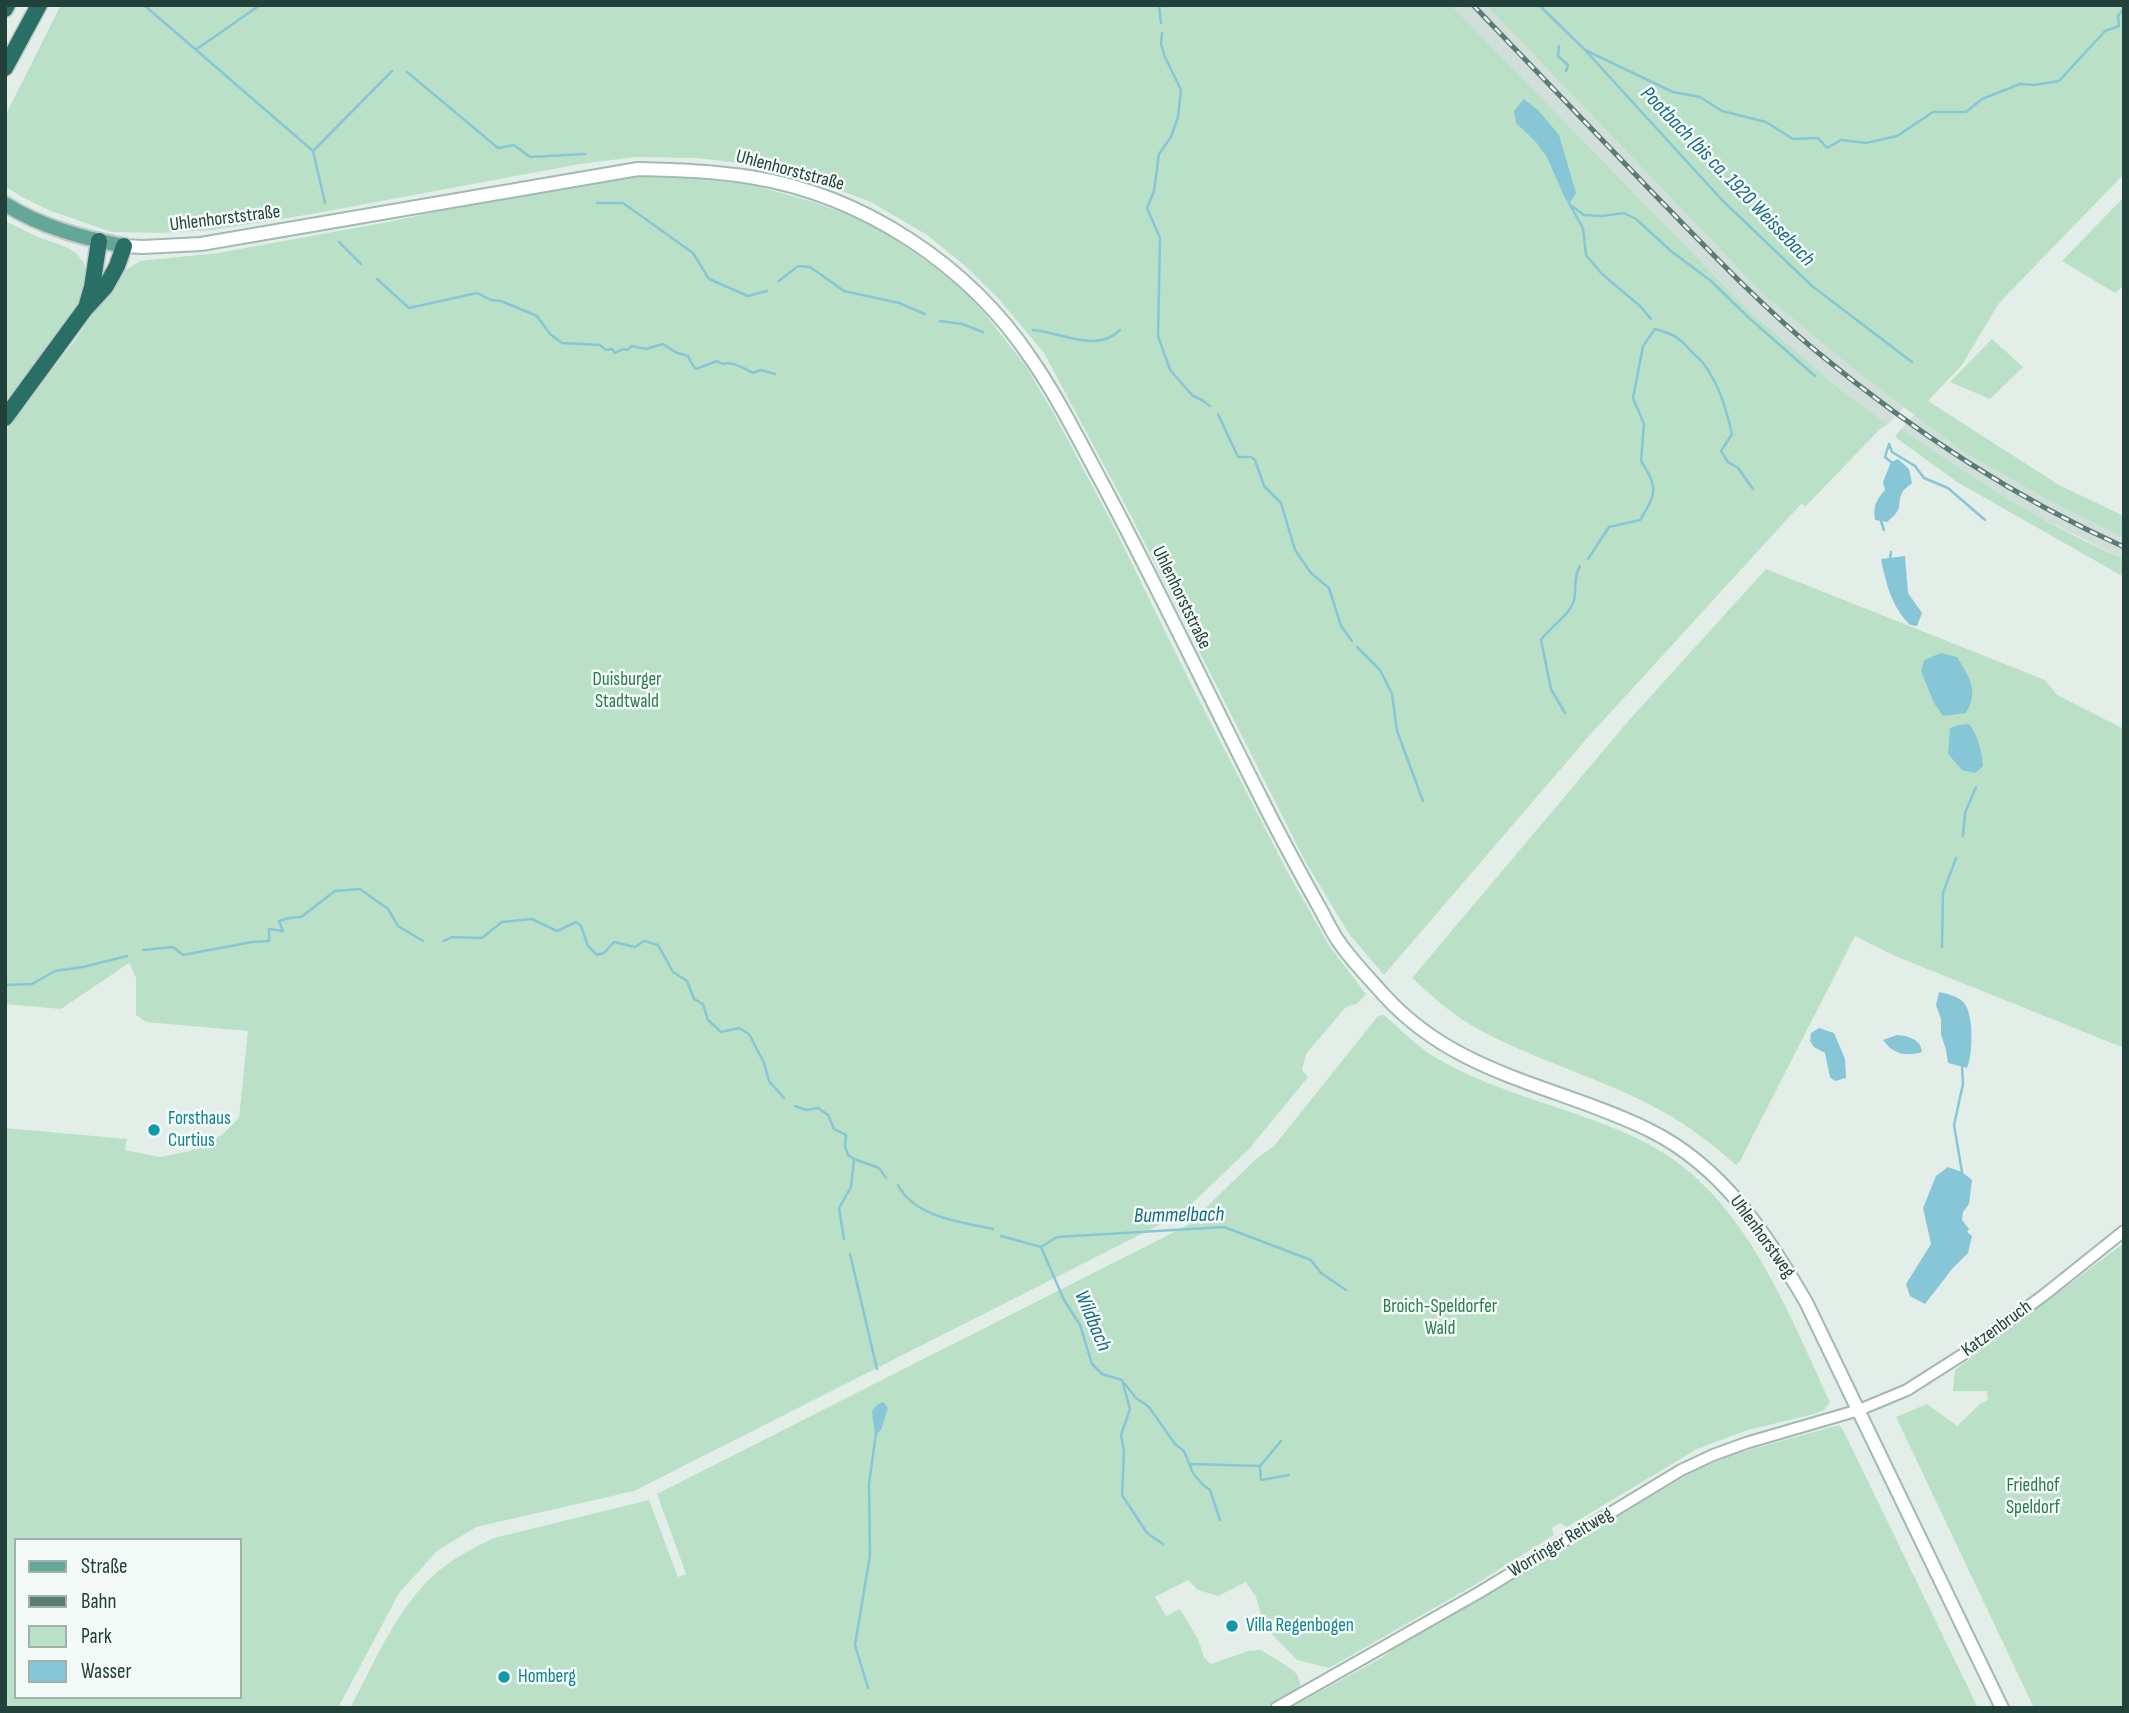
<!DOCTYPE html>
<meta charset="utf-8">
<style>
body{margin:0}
#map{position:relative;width:2129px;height:1713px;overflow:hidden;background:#e3eee9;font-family:"Sofia Sans Condensed",sans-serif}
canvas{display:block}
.frame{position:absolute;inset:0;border:7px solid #21413a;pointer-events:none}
.legend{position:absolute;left:14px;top:1538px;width:228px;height:161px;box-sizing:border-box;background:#f4faf7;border:2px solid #a0b0ab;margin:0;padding:9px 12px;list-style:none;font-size:21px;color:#21413a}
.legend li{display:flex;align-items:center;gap:14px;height:35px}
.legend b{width:35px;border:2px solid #a0b0ab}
</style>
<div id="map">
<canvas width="2129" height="1713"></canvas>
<div class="frame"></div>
<ul class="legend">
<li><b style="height:9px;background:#64a799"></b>Straße</li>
<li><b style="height:9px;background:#5b7c75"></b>Bahn</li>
<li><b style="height:19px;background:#bae1c7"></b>Park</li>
<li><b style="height:19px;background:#87c6d7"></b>Wasser</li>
</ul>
</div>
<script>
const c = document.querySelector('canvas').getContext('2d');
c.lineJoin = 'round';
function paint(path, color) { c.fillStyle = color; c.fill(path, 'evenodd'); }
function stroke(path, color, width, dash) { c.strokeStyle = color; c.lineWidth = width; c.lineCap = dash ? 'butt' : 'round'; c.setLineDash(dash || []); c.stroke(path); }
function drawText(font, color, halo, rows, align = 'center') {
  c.font = font + ' "Sofia Sans Condensed",sans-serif'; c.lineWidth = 5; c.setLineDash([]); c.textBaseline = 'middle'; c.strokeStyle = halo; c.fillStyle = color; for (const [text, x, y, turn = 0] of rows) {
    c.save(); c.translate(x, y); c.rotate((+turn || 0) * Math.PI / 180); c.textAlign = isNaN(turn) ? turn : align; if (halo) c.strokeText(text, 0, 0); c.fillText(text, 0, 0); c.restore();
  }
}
const built = new Path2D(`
 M1451,5h35l276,288 95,79 47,35 -16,17 -47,-34 -90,-77z
 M1915,414l50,39 83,47 76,38v21l-85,-42 -72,-43 -66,-45z`);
const green = new Path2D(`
 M61,5h1390l300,308 90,77 47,34 -8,5 -74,77 -5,-2 -212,232 -205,239 -35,-41 -44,-73 -176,-349 -85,-159 -46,-55 -34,-33 -37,-30 -56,-33 -53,-20 -62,-17 -59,-7 -62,-1 -55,7 -274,51 -93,15 -51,3 -50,-1 -61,-21 -29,-14 -17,-11v-70z
 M1486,5h638v169l-125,129 -37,62 -34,36 131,84 65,31v22l-76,-38 -83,-47 -108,-81 -95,-79z
 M639,176l54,2 59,7 58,16 39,14 38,19 45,31 32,26 21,23 40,51 29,49 57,107 81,165 95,185 43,76 36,47 -9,10 -11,3 -40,47 -4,16 6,7 -59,72 -68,65 -547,277 -158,36 -39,24 -38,42 -61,115h-333v-580l122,11 -2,11 35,7 30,-6 32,-16 17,-17 9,-87 -102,-9 -10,-7v-37l-7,-15 -68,46 -56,-5v-572l70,-92 36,-53 15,-17 14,-9 78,-8 170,-31 195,-41zM16,1540h224v157h-224z
 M2124,197v89l-9,7 -53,-32z
 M5,221l33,16 28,10 10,6 8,10 3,12 -2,12 -5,13 -19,29 -56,74z
 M1992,339l31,28 -33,32 -40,-17z
 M1901,429c71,48 143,96 223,130v18l-167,-95 -62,-45z
 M1766,569l279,111 12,15 67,34v319l-229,-92 -40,-20 -115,225 -4,4c-22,-19 -44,-37 -69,-51 -62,-36 -134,-53 -196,-89 -22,-13 -40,-30 -59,-47l218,-259z
 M1384,1015c16,14 32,30 49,41 67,41 148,52 217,89 94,50 137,165 180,257l-6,8 -10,4 -66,16 -51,19 -130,78 -7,-4 -8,5 2,7 -83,52 -142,81 -32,-8 -26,-27 -11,-21 -4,-15 -10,-15 -28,14 -20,-6 -10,-10 -33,17 11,19 14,-7 18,30 6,18 7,7 37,-13 13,-1 32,20 5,6 3,11 -38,21h-913c24,-44 46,-99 84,-133 17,-16 39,-27 60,-37l155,-38 29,77 8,-3 -29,-80 531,-269 69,-67 17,-12 104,-130z
 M2124,1243v465h-90l-138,-291 31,-13 30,22 23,-22 8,-4 -1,-9h-34l2,-21z
 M1839,1425l4,5 135,278h-688l93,-51 10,-8 301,-178 37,-16z`);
const water = new Path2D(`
 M1524,99l15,12 20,24 17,58 -7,11 -5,-8 -17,-39 -12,-16 -19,-18 -2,-12z
 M1898,459l11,10 3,14c-3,3 -7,5 -9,8 -8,14 3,16 -16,31l-12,-2c-2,-14 1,-20 10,-30l-2,-8 8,-20z
 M1905,556l3,37 14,20 -5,13 -7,-1c-18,-18 -24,-41 -29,-66z
 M1941,653l16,4c13,21 22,34 9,56l-23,3 -9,-13 -13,-32 3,-11z
 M1969,724c9,12 13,27 14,42l-8,7 -13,-3 -14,-16 2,-26 8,-3z
 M1939,992c9,2 19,4 25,11 10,11 9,52 3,65l-19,-5 -2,-13 -5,-16v-15l-5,-14z
 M1819,1028l15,5 11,26 1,19 -11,3 -5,-4 -5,-24 -11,-6 -4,-6 1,-8z
 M1897,1035c11,1 24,4 25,17 -17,5 -29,2 -39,-12z
 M1948,1167l14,5 10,8 -3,24 -6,8 -1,8 7,9 -2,3 5,4 -4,17 -16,16 -27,35 -15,-8 -4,-12 25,-40 -8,-36 13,-32z
 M883,1402l5,6 -7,22 -6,5 -3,-24 5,-6z`);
const stream = new Path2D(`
 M144,5l169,146 79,-80
 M1159,5l2,18
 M1539,5l46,45 137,150 90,86 100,76
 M1162,33l-1,11 4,13 16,33 -3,27 -7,20 -12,17 -5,37 -7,17 13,30 -2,98 12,34 23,26 9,4 8,6
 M1559,46l-1,10 10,9 -2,6
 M197,49l63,-44
 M1585,50l88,42 27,5 22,14 44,11 27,17 25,-1 9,10 14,-8 25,3 31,-7 36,-24h33l16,-13 38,-15 15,1 24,-4 46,-50 14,-5 -1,-10 6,-8
 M407,72l91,76 16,-3 16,12 55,-3
 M313,151l12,52
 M597,203h26l70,50 16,26 39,17 19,-5
 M1569,204l15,11 18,1 22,-3 12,6 35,32 40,30 38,37 66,58
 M1571,207l12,21 3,27 16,19 38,32 11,13
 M339,242l22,22
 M377,279l32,29 68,-15 14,7 10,1 36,15 13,18 12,9 38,2 6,5 6,-1 3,4 8,-4 4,1 5,-4 14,3 17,-5 12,8 13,4 4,8 4,5 21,-8 6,3c10,-3 20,4 30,9l8,-3 14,4
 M779,281l19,-15 12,1 34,24 55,12 26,11
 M940,321l22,3 21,8
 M1033,330c28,2 63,24 87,0
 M1218,414l20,43h13l4,3 9,26 17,17 14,47 16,23 18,15 12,38 11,15
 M1889,444l3,8 23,14 9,12 24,10 37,32
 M1889,444l-4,13 6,5
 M1881,521l3,9
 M1588,559l21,-32 31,-7c16,-26 19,-32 1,-59l3,-37 -11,-26 10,-52 12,-17c18,5 24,8 36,22 4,5 9,7 12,12 16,21 23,45 29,71l-11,17 7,11 10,6 15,21
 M1890,559l1,-7
 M1357,647l23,23 12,24 5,37 26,70
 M1565,713l-14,-24 -10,-49c9,-13 29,-25 33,-40 3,-13 -1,-22 6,-34
 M1963,836l2,-23 11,-26
 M444,941l8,-4 30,1 20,-16 30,-3 25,12 19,-9 5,4 7,20 9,9 7,-2 10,-11 21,5 9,-6 14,4 15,27 14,9 7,18 9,5 5,16 13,12 18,-4 10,6 15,29 5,18 15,17
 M1942,947l1,-54 13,-35
 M143,950l30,-3 10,8 69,-13 17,-1v-12l14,2 -4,-10 10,-3 12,-1 34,-26 25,-2 28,20 10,17 25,15
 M5,985l27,-1 23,-13 28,-4 44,-11
 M795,1106l11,4 12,-2 10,7 6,14 12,6 -1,11 3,9 6,4 25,9 7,10
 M1962,1172l-8,-47 9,-41 -1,-18
 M898,1185c16,32 63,37 95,44
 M1001,1236l40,11 16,-10 167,-10 87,33 10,13 25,17
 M844,1239l-5,-31 12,-21 3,-28
 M1041,1247l23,53 16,25 12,39 10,10 20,6 8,29 -9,26 3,16 -2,44 25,38 16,11
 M850,1254l27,115
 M1124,1383l12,15 13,9 26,37 9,7 9,22 9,11 8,6 10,30
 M1191,1464l69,2 21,-25
 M1260,1466l1,14 28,-5
 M868,1688l-13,-43 15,-90 -1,-71 7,-51`);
const tertiary = new Path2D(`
 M1276,1708l204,-116 201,-122 32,-15 33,-12 113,-33 48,-20 55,-35 82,-60 80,-64`);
const secondary = new Path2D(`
 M124,246l19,1 58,-3 437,-75c37,1 74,2 112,8 113,18 219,88 282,183 26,38 47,80 69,121 56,104 106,211 160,317 18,36 37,71 57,107 7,12 13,26 21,37 13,19 30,36 45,53 74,82 175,90 267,136 72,36 116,104 155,171l196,406`);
const primary = new Path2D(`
 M5,204c36,23 78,34 119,42`);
const motorway = new Path2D(`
 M5,9l2,-4
 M5,68l34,-63
 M87,304l5,-17 7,-46
 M5,418l80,-109 21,-23 11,-20 7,-20`);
const rail = new Path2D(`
 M1473,5c60,63 120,125 180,188 53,54 105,110 163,158 94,78 197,146 308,196`);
const markers = [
 [154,1130,7,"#0f9aa8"],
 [1232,1626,7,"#0f9aa8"],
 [504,1677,7,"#0f9aa8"]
];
const streetNames = [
 ["Uhlenhorststraße",790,171,15],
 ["Uhlenhorststraße",225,219,-7],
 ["Uhlenhorststraße",1181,598,64],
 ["Uhlenhorstweg",1762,1237,54],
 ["Katzenbruch",1997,1329,-36],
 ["Worringer Reitweg",1561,1543,-31]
];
const parkNames = [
 ["Duisburger",627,680],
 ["Stadtwald",627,702],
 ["Broich-Speldorfer",1440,1307],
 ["Wald",1440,1329],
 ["Friedhof",2033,1486],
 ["Speldorf",2033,1508]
];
const cultureNames = [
 ["Forsthaus",168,1119],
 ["Curtius",168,1141],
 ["Villa Regenbogen",1246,1626],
 ["Homberg",518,1677]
];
const waterNames = [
 ["Pootbach (bis ca. 1920 Weissebach",1727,177,46],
 ["Bummelbach",1179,1216,-1],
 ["Wildbach",1092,1321,67]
];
paint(built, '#d1ded9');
paint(green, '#bae1c7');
paint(water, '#87c6d7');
stroke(stream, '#87c6d7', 2.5);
stroke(tertiary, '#a5b7b1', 14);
stroke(secondary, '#a0bbb3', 16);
stroke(primary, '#c1cac8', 18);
stroke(motorway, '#c1cac8', 19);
stroke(tertiary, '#fff', 10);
stroke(secondary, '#fff', 12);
stroke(primary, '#64a799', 14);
stroke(motorway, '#2a6f65', 16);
stroke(rail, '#5b7c75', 5);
stroke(rail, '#f4faf7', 2.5, [8]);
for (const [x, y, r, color] of markers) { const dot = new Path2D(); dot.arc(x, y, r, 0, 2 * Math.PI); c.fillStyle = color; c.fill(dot); stroke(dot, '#f4faf7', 2.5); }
drawText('19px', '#21413a', '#f4faf7', streetNames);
drawText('19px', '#287b4c', '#f4faf7', parkNames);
drawText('19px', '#0d838f', '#f4faf7', cultureNames, 'left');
drawText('italic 21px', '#166a82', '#f4faf7', waterNames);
</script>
